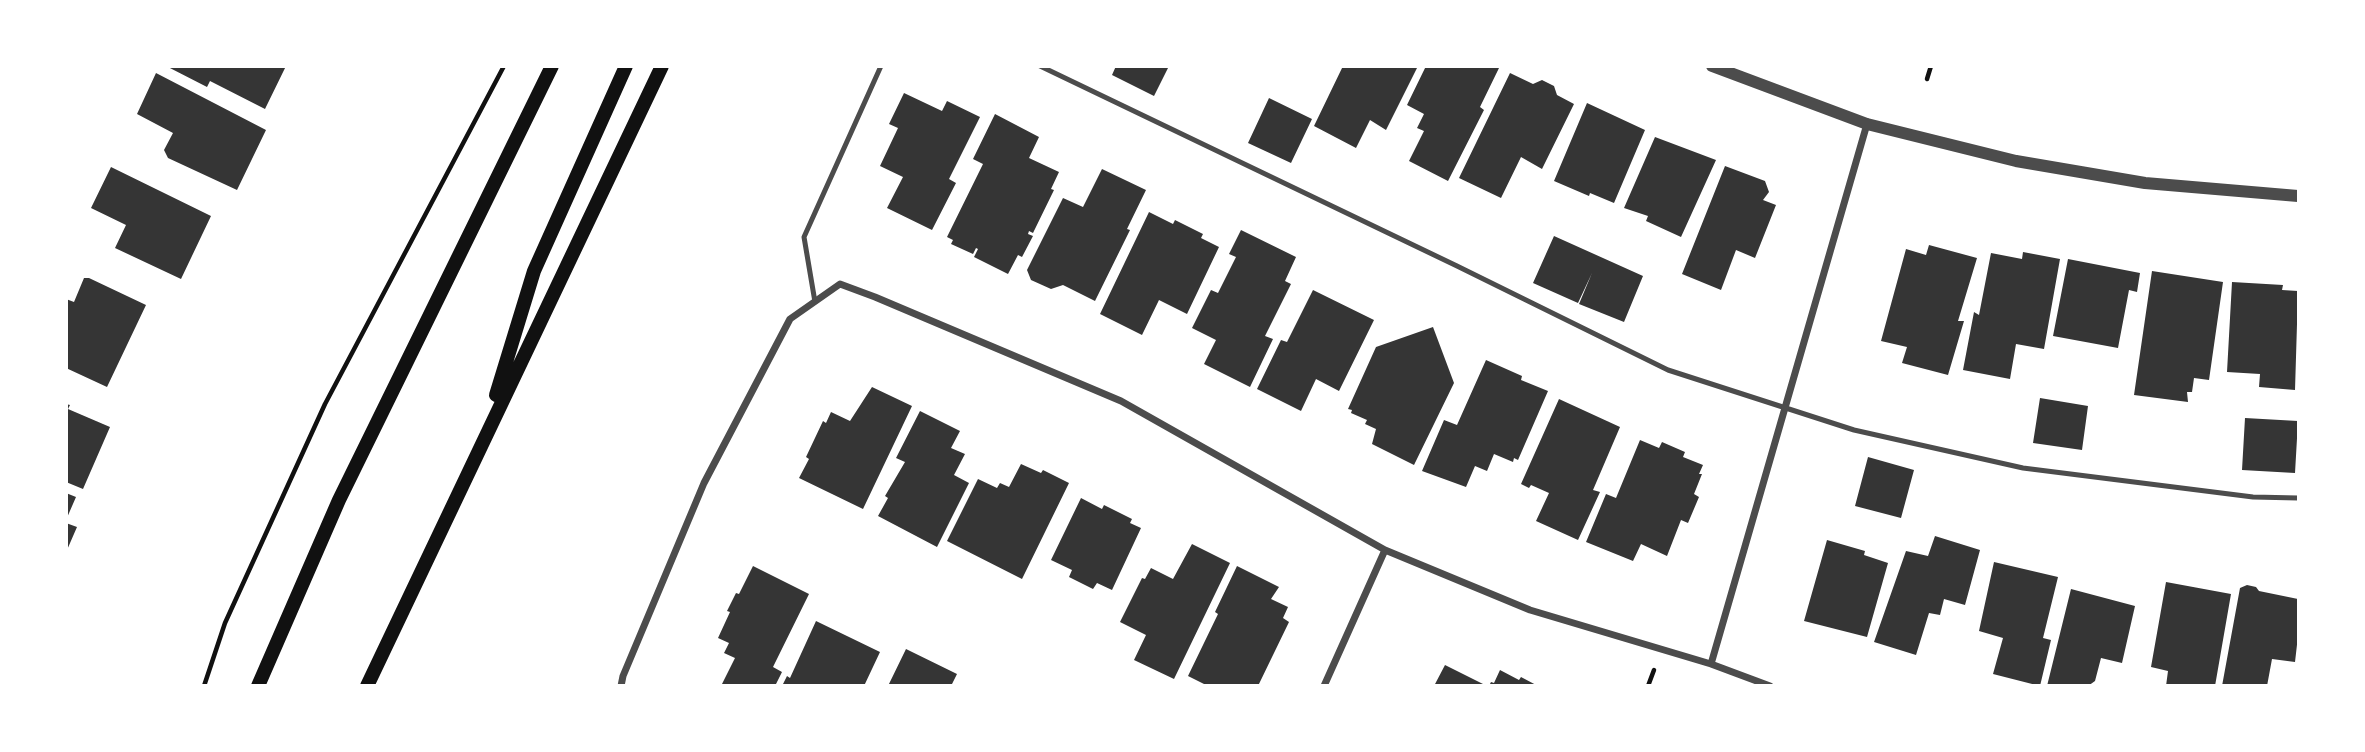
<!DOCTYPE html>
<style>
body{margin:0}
#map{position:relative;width:2365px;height:752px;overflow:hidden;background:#fff;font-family:"Public Sans",sans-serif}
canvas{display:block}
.frame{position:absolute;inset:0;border:68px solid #fff;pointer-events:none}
</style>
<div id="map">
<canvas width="2365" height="752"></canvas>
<div class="frame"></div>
</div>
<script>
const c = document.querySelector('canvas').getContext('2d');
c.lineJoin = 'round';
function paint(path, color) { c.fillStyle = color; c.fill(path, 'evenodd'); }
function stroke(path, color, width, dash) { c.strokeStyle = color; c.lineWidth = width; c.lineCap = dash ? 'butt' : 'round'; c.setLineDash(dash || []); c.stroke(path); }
const building = new Path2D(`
 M166,66h120l-21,43 -55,-28 -3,6z
 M1116,66h53l-15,30 -42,-21z
 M1343,66h75l-32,64 -16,-10 -14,28 -42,-22z
 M1426,66l73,2 -19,39 4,3 -36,71 -39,-20 15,-30 -7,-3 7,-14 -17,-9z
 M156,73l110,57 -29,60 -69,-32 -4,-8 9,-17 -36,-19z
 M1510,73l23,11 9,-4 12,6 3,9 17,9 -32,65 -21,-12 -20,41 -42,-20z
 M904,93l38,18 5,-10 33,16 -31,62 7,4 -24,47 -45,-22 16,-31 -23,-11 18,-38 -9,-4z
 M1269,98l43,21 -21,44 -43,-20z
 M1587,103l58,27 -31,73 -24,-10 -1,3 -35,-15z
 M995,114l44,23 -10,21 30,14 -8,17 3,1 -21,43 -4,-2 -1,3 5,2 -11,21 -4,-2 -10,19 -34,-17 4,-8 -2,-1 -3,6 -22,-10 2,-4 -6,-3 36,-73 -10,-5z
 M1655,137l61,23 -35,77 -35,-16 2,-5 -24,-8z
 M1725,166l40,15 4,11 -6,8 13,5 -21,53 -19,-8 -15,40 -39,-16z
 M111,167l100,49 -30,63 -66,-31 11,-23 -35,-17z
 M1102,169l44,21 -19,39 3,1 -35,71 -32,-16 -12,4 -20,-9 -4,-10 36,-72 20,9z
 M1149,212l24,12 2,-4 28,14 -2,4 18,9 -32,67 -28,-14 -17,35 -42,-21z
 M1241,230l55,27 -11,24 6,3 -26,52 8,3 -23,48 -46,-23 12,-24 -24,-12 19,-38 7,3 18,-36 -7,-3z
 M1554,236l89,40 -19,46 -45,-18 13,-31 -14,30 -45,-20z
 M1929,245l48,13 -19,63h6l-16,54 -46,-12 5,-16 -26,-6 25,-92 20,6z
 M2023,252l37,7 -16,90 -28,-5 -6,35 -47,-9 11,-58 5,3 12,-62 31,6z
 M2068,259l72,14 -3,19 -8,-2 -11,58 -65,-12z
 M2152,271l71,11 -14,98 -15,-2 -2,14h-5l1,10 -54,-7z
 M84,278h5l57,27 -39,82 -41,-19v-69l8,3z
 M2232,282l51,3 -1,5 16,1 -3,99 -36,-3 1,-13 -33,-2z
 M1313,290l61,30 -35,71 -23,-12 -15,32 -44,-22 24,-49 6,2z
 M1433,327l21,56 -40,82 -42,-21 4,-15 -11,-5 2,-4 -16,-7 1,-3 -4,-1 28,-62z
 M1486,360l36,16 -1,4 27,11 -30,69 -4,-2 -1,4 -19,-8 -7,17 -12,-5 -9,21 -44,-16 22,-51 13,5z
 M872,387l40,19 -49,103 -64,-31 10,-19 -3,-2 17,-36 3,2 5,-11 19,9z
 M2040,398l48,8 -6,44 -49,-7z
 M1559,399l61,28 -27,63 7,2 -22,48 -42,-19 13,-28 -18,-8 -2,3 -8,-4z
 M66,404l4,1 -2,4 42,18 -27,62 -17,-7z
 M920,411l40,20 -9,17 14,6 -11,21 15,8 -32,64 -59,-31 10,-18 -3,-2 20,-34 -9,-4z
 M2245,418l53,3 -3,52 -53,-3z
 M1640,440l19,8 3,-6 23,10 -2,5 20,8 -4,9h3l-8,20 5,3 -11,26 -7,-3 -14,36 -26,-12 -8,17 -47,-19 20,-48 10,4z
 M1868,457l46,13 -13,48 -46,-12z
 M1021,464l20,9 2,-3 26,13 -47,96 -75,-38 31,-62 19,9 3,-5 9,4z
 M66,493l10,4 -10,23z
 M1081,498l21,11 2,-4 28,14 -2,4 11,5 -29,62 -15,-7 -4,6 -24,-12 3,-7 -21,-10z
 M66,523l11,4 -10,23h-1z
 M1935,536l45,14 -15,55 -21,-6 -4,16 -11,-2 -13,42 -42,-13 32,-91 22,5z
 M1827,540l38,11 -1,4 24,8 -21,74 -63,-16z
 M1192,544l38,19 -56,116 -40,-19 12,-25 -26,-13 22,-44 3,1 6,-11 22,11z
 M1994,562l64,15 -15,61 8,2 -11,46 -47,-12 10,-36 -24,-7z
 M753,566l56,28 -36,73 9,5 -7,14h-54l14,-28 -11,-5 5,-10 -11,-5 12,-26 -3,-1 9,-18 3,1z
 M1237,566l42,21 -8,12 17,8 -5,11 6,4 -31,64h-50l-20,-10 30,-62 -3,-2z
 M2166,582l65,12 -16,92h-49l2,-15 -17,-4z
 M2247,585l9,2 3,4 39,8v37l-3,26 -23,-3 -5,27h-45l18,-98z
 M2071,589l64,17 -13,57 -21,-5 -6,23 -7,5h-41z
 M816,621l64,31 -16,34h-82l5,-10 3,2z
 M906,649l51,25 -6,12h-63z
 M1445,665l42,21h-53z
 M1500,670l19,10 2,-3 17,9h-49l2,-4 3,1z`);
const path = new Path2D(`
 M1927,79l4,-13
 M204,686l21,-63 100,-219 179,-338
 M1648,686l6,-16`);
const service = new Path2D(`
 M1040,66l417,200 211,104 186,60 169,38 230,29 45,1
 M815,302l-11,-65 77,-171`);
const minor = new Path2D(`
 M1711,664l156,-540
 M621,686l2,-10 81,-193 86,-164 50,-35 35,13 246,104 264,149 145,60 181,54 59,22
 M1324,686l61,-136`);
const tertiary = new Path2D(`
 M1712,66l155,58 149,37 129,22 153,13`);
const secondary = new Path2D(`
 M496,395l38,-124 92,-205
 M258,686l81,-186 213,-434
 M367,686l295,-620`);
paint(building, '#353535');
stroke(path, '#111', 4.5);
stroke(service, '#4c4c4c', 5);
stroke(minor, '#4c4c4c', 7);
stroke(tertiary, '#4c4c4c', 12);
stroke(secondary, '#111', 14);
</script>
